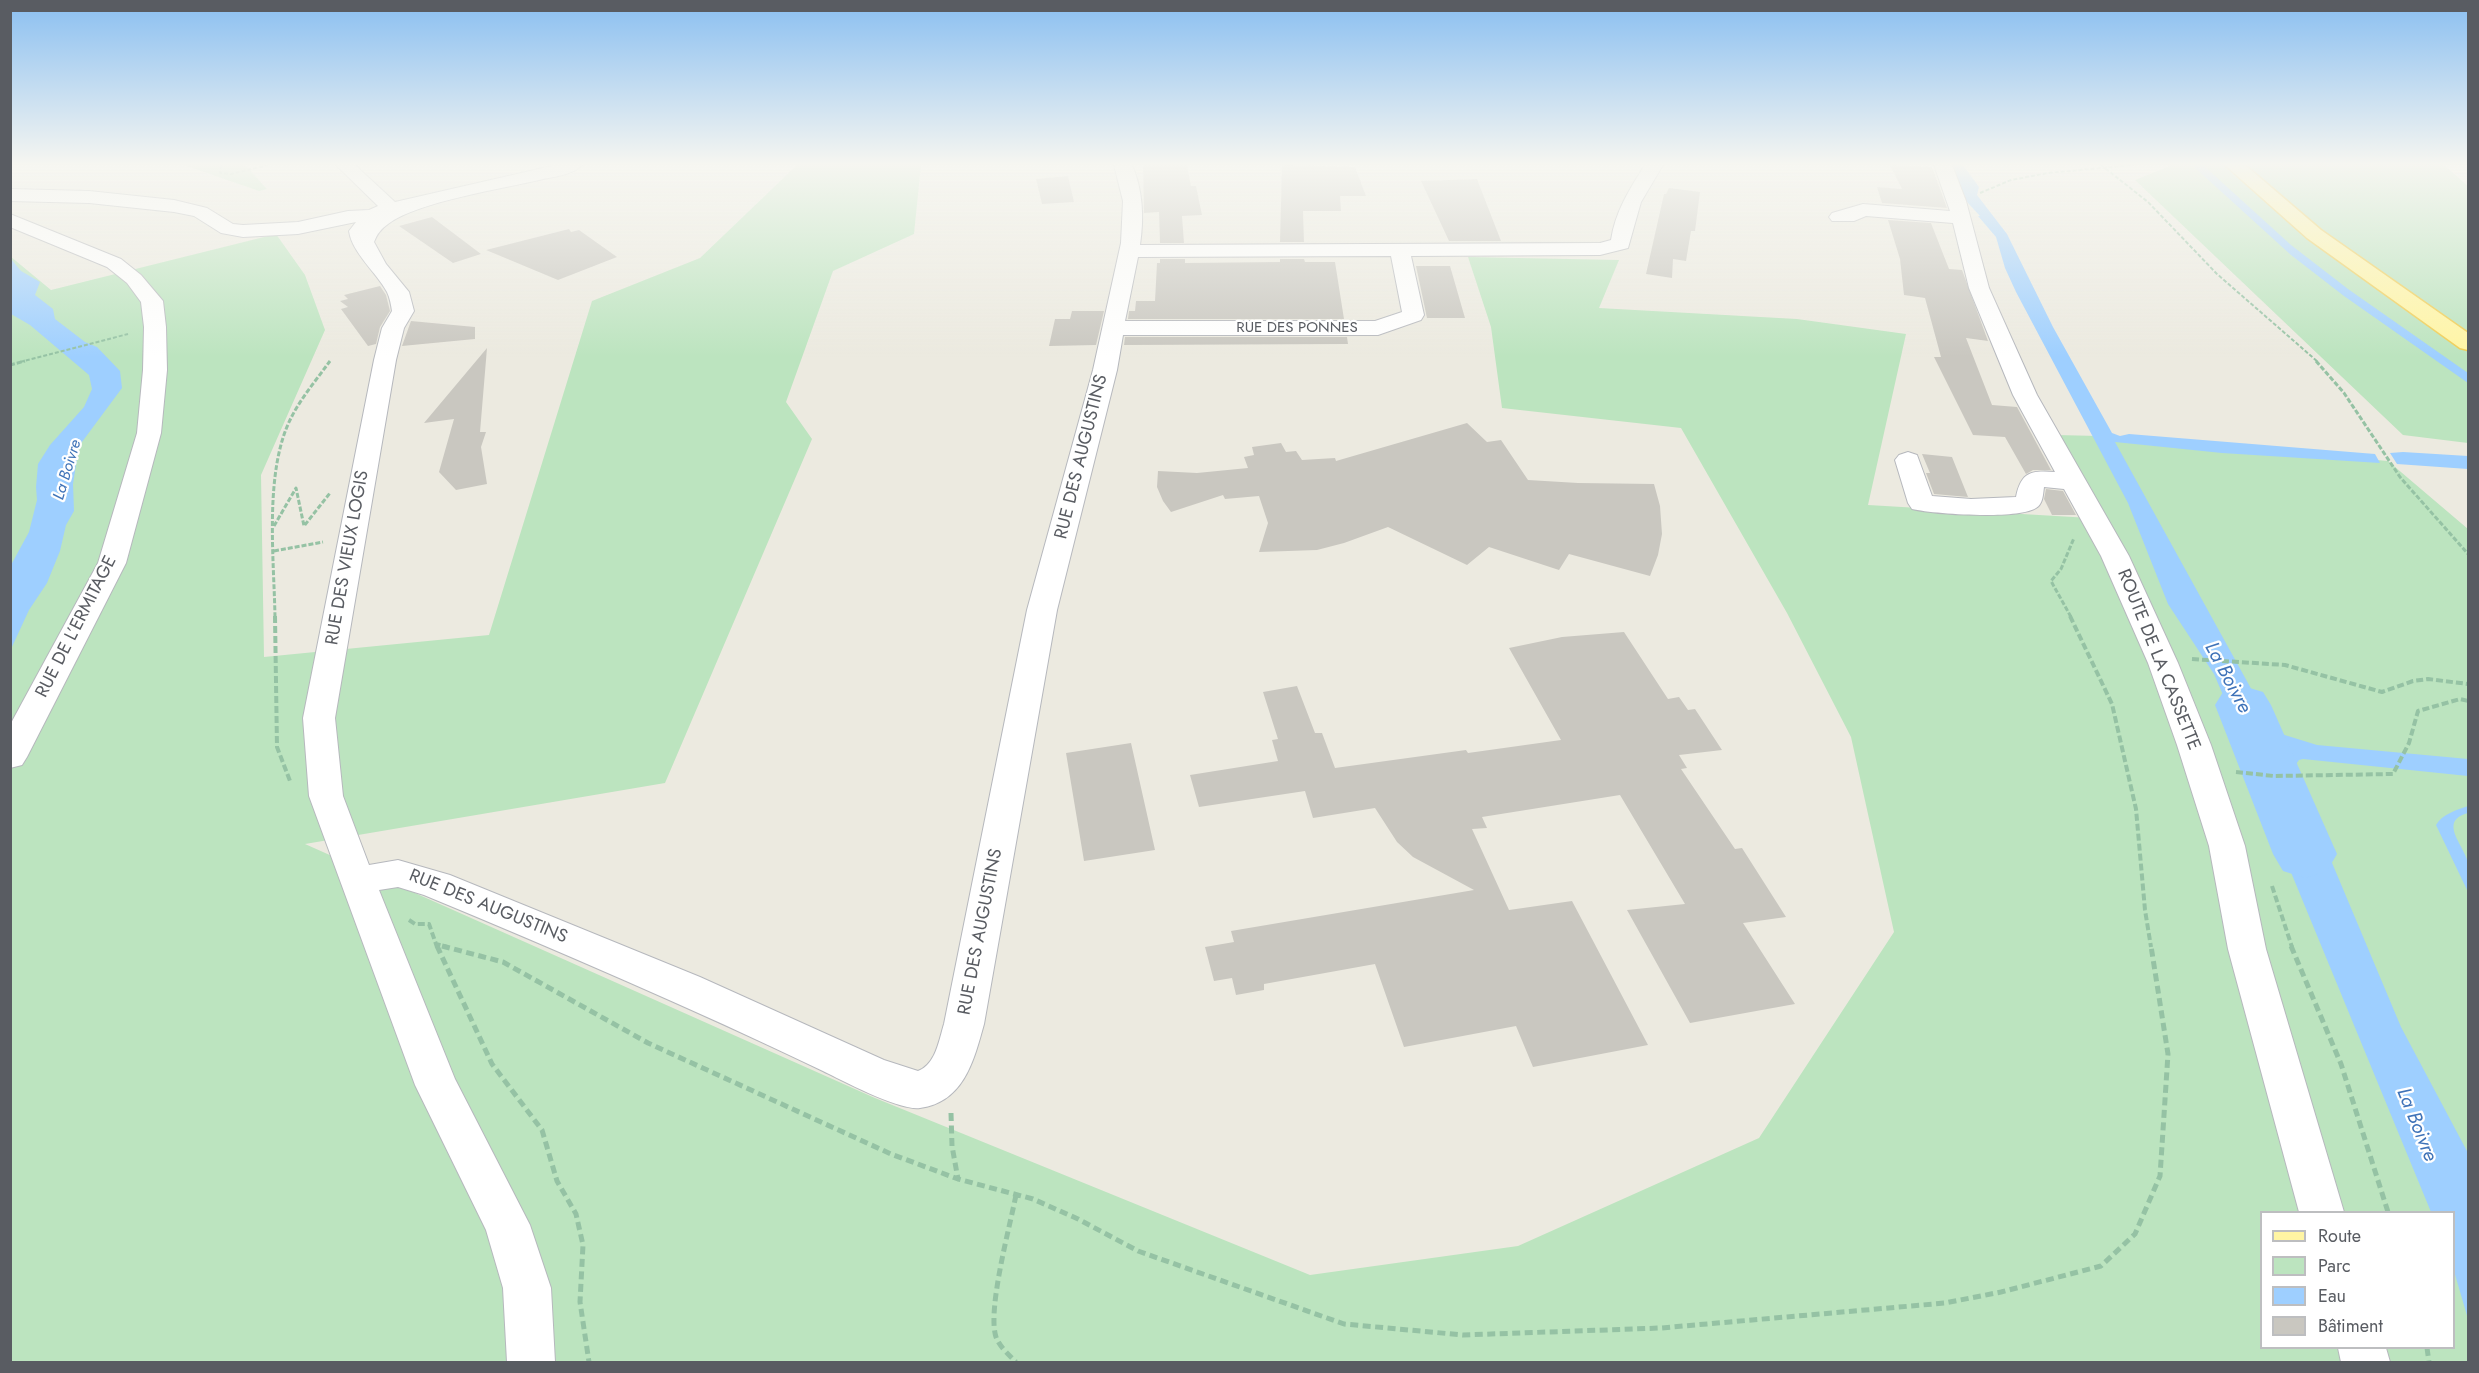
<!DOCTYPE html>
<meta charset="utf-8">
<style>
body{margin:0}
#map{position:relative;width:2479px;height:1373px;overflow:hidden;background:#eceae0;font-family:Jost,sans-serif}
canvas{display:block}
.frame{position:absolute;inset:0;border:12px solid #595c62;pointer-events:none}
.legend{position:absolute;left:2260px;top:1211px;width:195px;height:138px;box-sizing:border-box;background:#fff;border:2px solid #bdbec0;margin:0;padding:8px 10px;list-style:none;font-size:18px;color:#595c62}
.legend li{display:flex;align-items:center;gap:12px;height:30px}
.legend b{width:30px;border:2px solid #bdbec0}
</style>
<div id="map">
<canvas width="2479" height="1373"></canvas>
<div class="frame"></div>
<ul class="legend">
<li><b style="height:8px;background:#fff5a3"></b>Route</li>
<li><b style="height:16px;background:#bce4bf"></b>Parc</li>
<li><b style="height:16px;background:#9ecfff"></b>Eau</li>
<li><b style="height:16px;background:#c9c7c0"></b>Bâtiment</li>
</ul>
</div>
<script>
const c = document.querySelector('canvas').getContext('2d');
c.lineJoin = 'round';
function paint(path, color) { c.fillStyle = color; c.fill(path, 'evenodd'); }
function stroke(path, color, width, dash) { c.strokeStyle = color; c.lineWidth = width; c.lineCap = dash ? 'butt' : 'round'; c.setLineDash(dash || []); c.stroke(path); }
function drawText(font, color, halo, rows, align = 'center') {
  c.font = font + ' Jost,sans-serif'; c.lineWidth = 4.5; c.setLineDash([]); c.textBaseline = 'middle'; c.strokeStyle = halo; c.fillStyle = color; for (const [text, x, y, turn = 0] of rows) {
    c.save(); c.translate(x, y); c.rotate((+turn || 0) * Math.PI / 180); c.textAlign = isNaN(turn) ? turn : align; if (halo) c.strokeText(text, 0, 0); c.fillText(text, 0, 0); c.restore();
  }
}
const green = new Path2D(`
 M184,165h61l22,24 -8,2z
 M797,165h124l-7,69 -81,37 -47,131 26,37 -147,344 -360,61 570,254 435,177 208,-29 241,-108 135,-206 -43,-195 -64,-124 -106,-185 -179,-20 -11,-81 -23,-70 151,3 -20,48 198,11 109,15 -38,171 222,13 -34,-83 43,1 289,25 80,68v833h-2457l-1,-1106 41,34 225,-56 29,41 20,55 -64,145 3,182 225,-22 103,-334 108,-43zM2262,1212h192v136h-192z
 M2172,165h272l24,21v257l-65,-8 -268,-255z`);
const water = new Path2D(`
 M1952,165h11l16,22 -2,8 30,39 46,93 59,106 8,3 9,-2 246,20 5,9 -158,-10 -107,-11 160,290 42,13 151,14v17l-165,-17 -4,1 -11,15 -31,-1 -43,-100 -46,-70 -40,-101 -112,-211 -11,-24 -9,-31 -18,-21h2l-13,-14z
 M2192,165h11l88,80 57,44 120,84v10l-124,-87 -53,-41z
 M11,259l10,12 19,11 -5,13 18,14 2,10 30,23 12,5 23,24 2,17 -43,58 -6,38 1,27 -8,14 -6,26 -13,32 -18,27 -18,39v-84l18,-33 8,-32 -1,-13 2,-23 12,-19 34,-38 8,-18 -3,-14 -59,-50 -19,-11z
 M2403,452l65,4v13l-71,-5 -7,-11z
 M2255,785h39l28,54 79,188 67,126v166l-14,-48v-59h-23z
 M2468,806v7c-31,8 -3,33 0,50 2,9 1,20 0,29l-32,-67c6,-11 21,-15 32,-19z`);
const river = new Path2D(`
 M2243,686l20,6 8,13 66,149 -10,17 -22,7 -22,-7 -10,-17 -58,-149 8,-13z`);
const building = new Path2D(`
 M1143,165h44l4,21h5l6,29 -20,1 2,27h-24l-1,-31 -15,1z
 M1282,165l73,2 11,29h-26l1,15h-38l1,31h-24z
 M1890,165l42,2 15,41 -65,-5 -5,-16 25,2z
 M1068,176l6,26 -32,2 -6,-25z
 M1477,179l24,62h-52l-28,-60z
 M1669,188l31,4 -5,39h-4l-5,30 -13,-2 -1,19 -26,-4 18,-80h2z
 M432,217l49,37 -28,9 -54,-37z
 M1888,220l43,3 18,46 13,1 26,71 -22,-3 26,67 25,2 34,63h-18l-7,4 -21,-37 -32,-2 -39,-78h7l-16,-59 -21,-3 -4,-36z
 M569,229l2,3 8,-2 38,27 -59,23 -72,-30z
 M1160,259h25v4l95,-1v-3h24l1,3h30l9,57h-216l1,-8h6l1,-10h19l2,-38h3z
 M1416,266h34l15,52h-38z
 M380,286l6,9 4,16 -10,16 -4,17 -8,2 -27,-37 7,-2 -8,-6 8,-2 -4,-4z
 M1072,311h32l-8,34 -47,1 6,-27h15z
 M411,321l64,6v12l-73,7z
 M1125,337h222l1,7 -224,1z
 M487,348l-7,84h6l-5,15 6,37 -31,6 -17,-18 15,-53 -30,4z
 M1467,423l20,19 14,-2 27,40 50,3 76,1 6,22 2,28 -4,21 -8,21 -81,-22 -10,16 -70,-23 -22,18 -79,-38 -44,16 -27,7 -58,2 9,-29 -9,-27 -34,3 -2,-4 -52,17 -8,-11 -6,-14 1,-16 39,2 51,-5 -4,-11 10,-2 -2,-8 29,-4 5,9 10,-1 6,9 33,-2 1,3z
 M1922,454l30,3 16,40 -34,-3 -8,-21h4z
 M2046,489l17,2 13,24h-24l-8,-16z
 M1624,632l44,67 11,-2 9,13 7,-1 27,41 -43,5 8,13 -6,1 54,80 7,-1 44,69 -43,6 52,81 -105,19 -63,-113 58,-6 -65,-109 -138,22 5,11 -15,1 37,81 63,-9 76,144 -115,22 -17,-41 -112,21 -29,-83 -111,20v6l-28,5 -4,-17 -18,3 -9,-34 29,-5 -3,-11 243,-41 -61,-33 -16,-15 -22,-34 -62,10 -8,-27 -106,16 -9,-32 88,-14 -6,-21 6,-1 -15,-47 34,-6 18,47h7l13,35 131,-18 2,3 93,-13 -52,-92 53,-11z
 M1131,743l24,107 -71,11 -18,-108z`);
const pathFar3 = new Path2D(`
 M221,165l-1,8 11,1 37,-9
 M2101,165l47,37 69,72 101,88
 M1980,193l31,-13 37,-7 86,-8
 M20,362l108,-28`);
const pathFar2 = new Path2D(`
 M2316,361l28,32 56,84 68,77
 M10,365l15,-4
 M274,526l22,-38 8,38 26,-33
 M274,551l49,-9
 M275,617c-1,-59 -11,-146 16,-199 10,-20 26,-39 39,-57
 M2071,617l-20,-36 10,-12 13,-31`);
const pathFar1 = new Path2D(`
 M275,616l2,131 13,34
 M2070,616l42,88 24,105 9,101 6,37
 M2192,659l93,6 97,27 31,-11 15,-2 40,5
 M2236,772l38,4 119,-2 16,-31 9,-32 42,-12 8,2
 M2272,886l20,61
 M409,920l6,4h14l7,20 11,3
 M436,944l1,3`);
const path = new Path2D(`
 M437,946l55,118 50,66 15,51 19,33 7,31 -3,57 9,60
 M442,946l61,16 145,81 243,111 67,25 75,20 45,20 60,32 206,73 119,11 198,-7 284,-25 56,-11 100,-26 34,-32 25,-58 8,-122 -17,-108
 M2291,946l50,118 47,148
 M951,1113l1,33 6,33
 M1016,1195c-6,31 -29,115 -20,142 3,9 13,18 20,25
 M2427,1348l2,14`);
const minor = new Path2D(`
 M336,165h19l40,37 161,-37h26c-7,9 -28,12 -39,14 -40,10 -124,22 -155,45 -7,5 -11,10 -14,18l12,22 23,28 5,19 -10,17 -8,32 -61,358 8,78 26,69 29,-5 52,15 250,102 184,83 34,11c18,-7 21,-31 26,-47l83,-414 66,-240 28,-127 2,-42 -9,-36h18c11,25 12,53 8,80l460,-2 11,-3c4,-28 19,-52 34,-75h18l-22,37 -13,46 -28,7 -189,1 13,59 -3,5 -43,15h-255l-6,35 -60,240 -73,414c-10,36 -20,78 -64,84 -20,3 -77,-27 -97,-37 -131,-63 -264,-120 -399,-176l-26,-8 -19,3 76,189 75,146 21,63 4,74h-48l-4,-74 -17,-58 -71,-145 -106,-289 -6,-78 71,-358 8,-32 10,-17c-1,-6 -2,-13 -5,-19 -10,-19 -35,-39 -38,-61l7,-9 -58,12 -55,3 -22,-4 -27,-17 -20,-4 -85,-9 -79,-2v-12l79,2 85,9 33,8 26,16 10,1 55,-3 50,-11 21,-1 9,-4zM1391,256l11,56 -27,9h-250l13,-64z
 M1934,165h18l14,36 23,87 48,107 92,161 49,107 33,82 34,101 21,103 78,263h-45l-71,-263 -19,-103 -32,-101 -29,-82 -47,-107 -37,-67 -20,-2c-1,7 -1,17 -8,21 -19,12 -102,6 -124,1l-4,-6 -13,-43 4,-5 9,-3 9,3 15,41 39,3 45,-2c5,-25 15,-27 39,-25l-42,-77 -44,-107 -16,-65 -87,-7 -12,5h-22l-3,-4 3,-4 31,-9 87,7z
 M10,214l111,45 20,16 22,26 3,26 1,43 -6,63 -35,130 -99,194 -5,8 -12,3v-43l88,-162 39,-130 6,-63 1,-43 -3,-25 -14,-19 -20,-16 -97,-40z
 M2338,1348h48l4,14h-49z`);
const major = new Path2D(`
 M2225,165h20l76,65 147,103v17l-8,-2 -153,-110z`);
const farStreetnames = [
 ["RUE DES PONNES",1297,328]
];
const farWaternames = [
 ["La Boivre",68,470,-73]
];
const streetNames = [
 ["RUE DES AUGUSTINS",1082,457,-76],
 ["RUE DES VIEUX LOGIS",348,558,-80],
 ["RUE DE L’ERMITAGE",77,627,-63],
 ["ROUTE DE LA CASSETTE",2158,660,68],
 ["RUE DES AUGUSTINS",488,907,22],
 ["RUE DES AUGUSTINS",981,932,-79]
];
const waterNames = [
 ["La Boivre",2227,678,62],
 ["La Boivre",2416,1125,68]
];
paint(green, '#bce4bf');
paint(water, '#9ecfff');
paint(river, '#9ecfff');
paint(building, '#c9c7c0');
stroke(minor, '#b6b8bd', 2);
stroke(major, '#f0ce55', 3);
stroke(pathFar3, '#95c2a4', 2, [4, 2]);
stroke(pathFar2, '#95c2a4', 3, [5, 2]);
stroke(pathFar1, '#95c2a4', 4, [7, 3]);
stroke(path, '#95c2a4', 5, [8, 4.5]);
paint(minor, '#fff');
paint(major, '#fff5a3');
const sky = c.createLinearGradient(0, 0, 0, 357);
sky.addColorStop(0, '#8abff1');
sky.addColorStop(0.46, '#f6f6f1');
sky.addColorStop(1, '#f6f6f100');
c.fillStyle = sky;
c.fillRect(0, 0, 2479, 357);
drawText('15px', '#595c62', '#fff', farStreetnames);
drawText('italic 16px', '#3f73b8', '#fff', farWaternames);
drawText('18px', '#595c62', '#fff', streetNames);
drawText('italic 20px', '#3f73b8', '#fff', waterNames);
</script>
